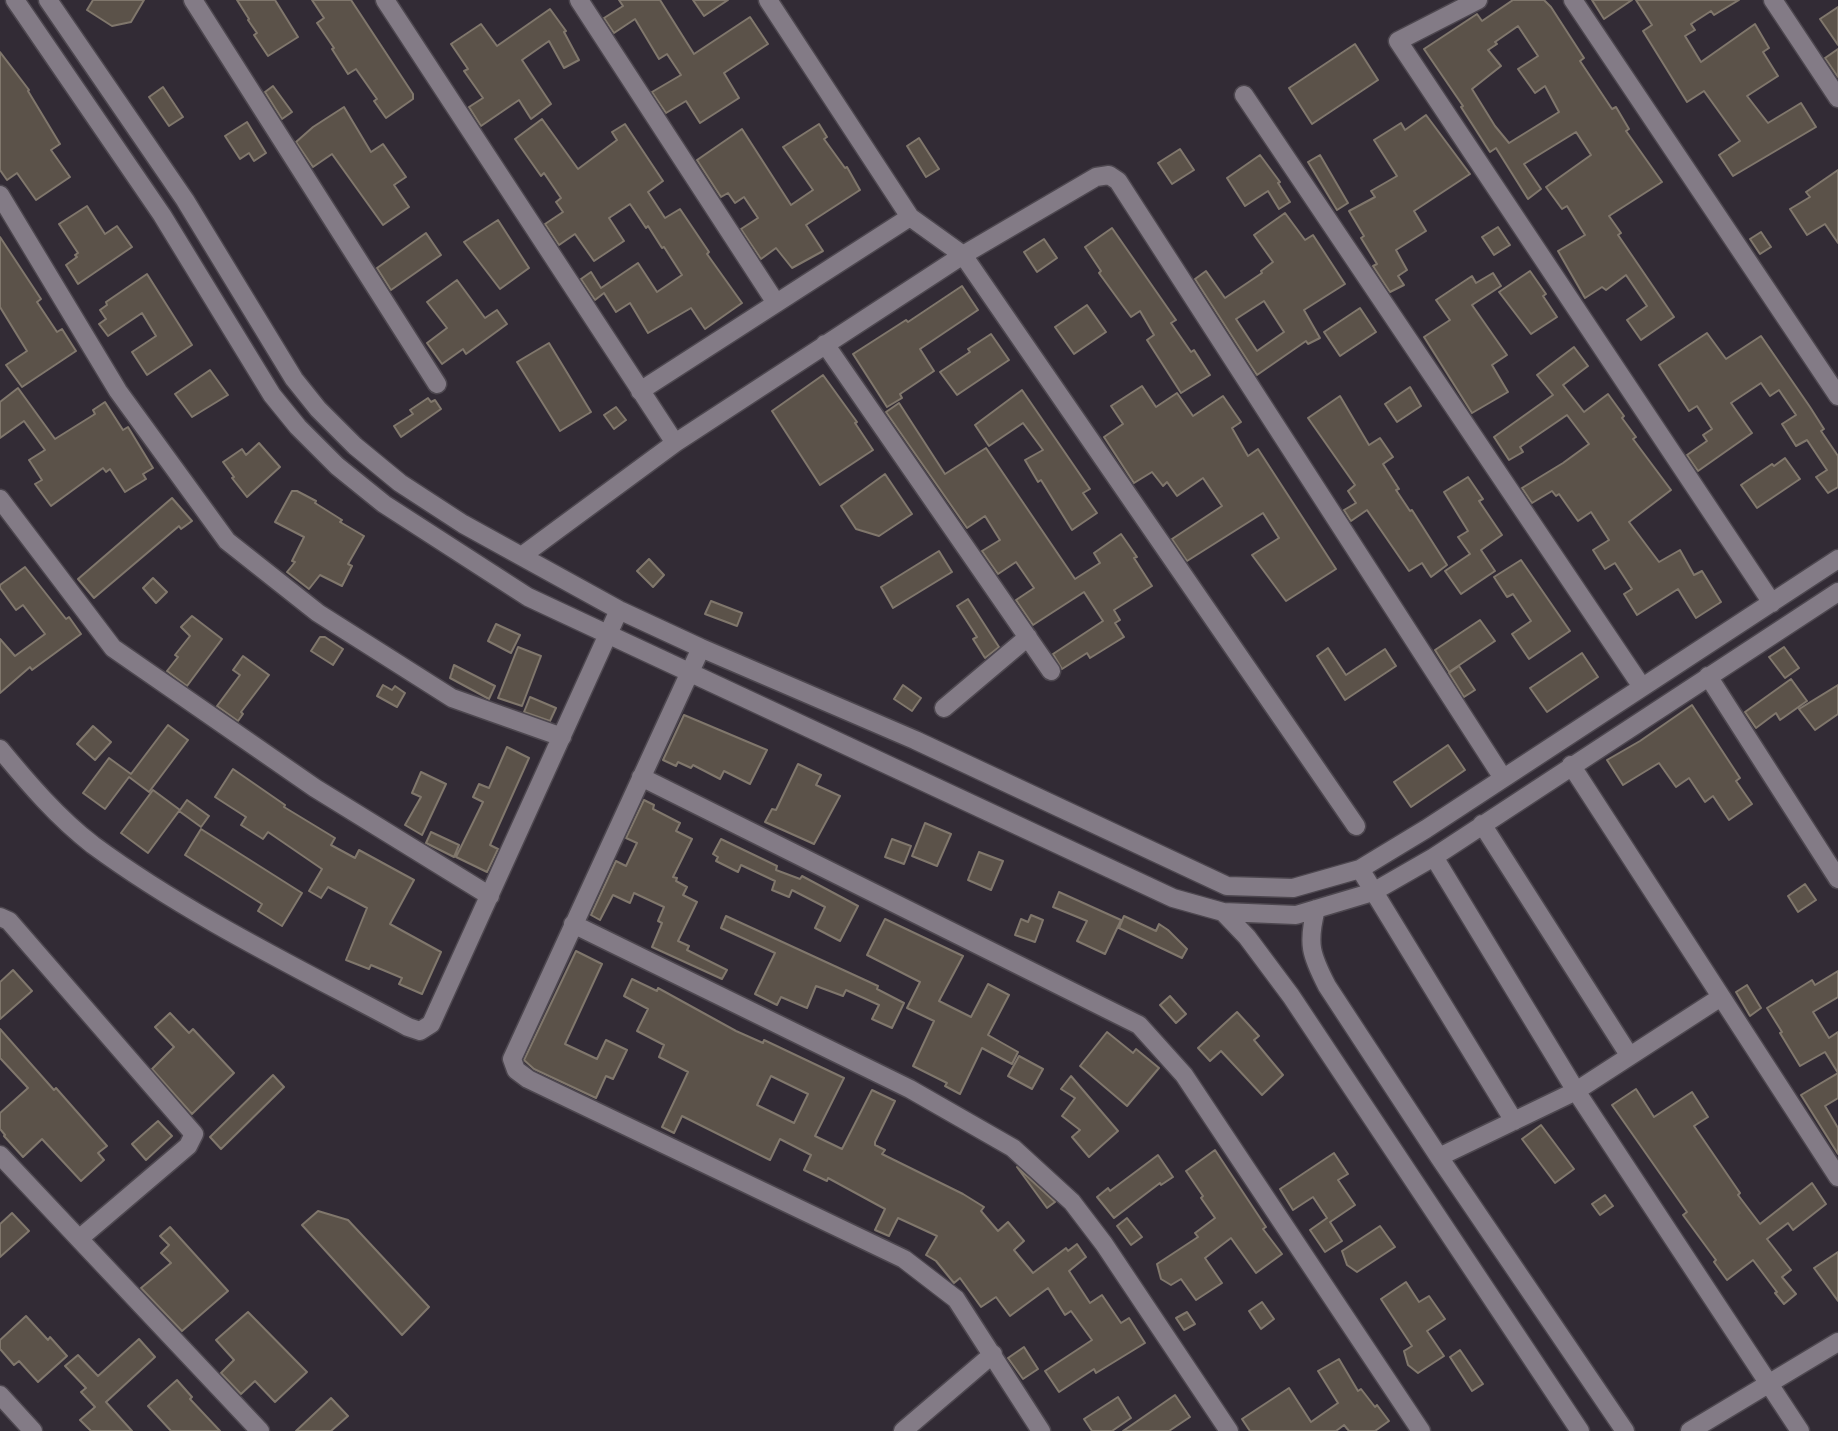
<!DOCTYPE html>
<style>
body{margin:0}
canvas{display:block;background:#322b35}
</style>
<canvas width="1838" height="1431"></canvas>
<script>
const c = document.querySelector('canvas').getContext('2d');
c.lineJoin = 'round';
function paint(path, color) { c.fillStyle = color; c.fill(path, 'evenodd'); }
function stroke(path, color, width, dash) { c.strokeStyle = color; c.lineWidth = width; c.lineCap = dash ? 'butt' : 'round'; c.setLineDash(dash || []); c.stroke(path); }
const building = new Path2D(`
 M93,0h51l-13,22 -19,4 -25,-16z
 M237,0h38l23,37 -30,19 -14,-21 3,-2 -9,-13 1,-1z
 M312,0h39l62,94v5l-27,19 -12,-17 3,-2 -21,-30 -8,5 -16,-25 2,-1 -17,-25 7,-5z
 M619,0h41l34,54 56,-37 18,27 -44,29 15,25 -39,25 -14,-22 -20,12 -14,-21 29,-17 -14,-21 -8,5 -24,-40 -21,14 -10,-15 19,-12z
 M693,0h35l-24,16z
 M1513,0h31l7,7 33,51 -4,3 32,48 4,-2 13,22 -3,2 36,51 -53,34 12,17 -3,2 56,82 -33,23 -14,-20 20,-14 -21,-31 -20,15 -4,-3 -17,11 -27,-47 27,-16 -18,-29 -5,3 -16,-22 45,-32 -15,-23 -52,32 17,25 -13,10 -32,-51 -6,4 -29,-45 2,-1 -39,-57 53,-35 5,7zM1518,26l20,30 -20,13 17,24 10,-7 14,26 -50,31 -14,-17 -23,-37 29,-23 -13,-16 9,-6 -2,-2z
 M1592,0h40l-28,19z
 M1636,0h103l-25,15 -3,-4 -20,13 4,6 -10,6 16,26 54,-38 14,24 -6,4 15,24 -31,20 21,27 33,-20 15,24 -83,49 -14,-21 21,-14 -36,-50 -17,11 -44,-71 9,-6z
 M1838,7v38l-18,-26z
 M550,9l16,22 -2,1 15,28 -15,8 -15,-27 -27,19 29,44 -20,15 -12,-19 -38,26 -12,-19 14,-9 -19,-27 4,-2 -17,-25 30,-20 16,22z
 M1355,44l23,36 -66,44 -23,-36z
 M1838,49v28l-13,-19z
 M0,52l29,38 -1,1 32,53 -9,6 19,27 -34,23 -19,-27 -10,7 -7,-10z
 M273,86l19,26 -10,7 -17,-27z
 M163,87l20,30 -14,9 -20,-29z
 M344,107l27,45 12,-8 23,33 -12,8 15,22 -26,18 -51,-71 -19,13 -17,-25 17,-15z
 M1426,115l44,59 -56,37 12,20 -30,19 11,20 -9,6 6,9 -14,7 -17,-26 4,-2 -16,-26 3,-2 -15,-25 26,-14 -4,-6 26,-15 -23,-36 27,-17 4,7z
 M542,119l36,50 39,-29 -5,-8 13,-8 38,57 -15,11 17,26 15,-9 29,43 -2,2 35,49 -37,26 -14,-21 -43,25 -18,-30 -14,9 -12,-19 -9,7 -14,-21 10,-7 10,16 37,-25 19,29 25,-17 -18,-28 -2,1 -14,-22 -2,2 -16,-24 -21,14 15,23 -30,20 -19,-27 -16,11 -14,-21 18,-12 -7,-10 5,-4 -17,-25 -3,3 -26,-37z
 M247,122l19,31 -12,8 -5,-8 -9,6 -15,-23z
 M819,124l8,13 -3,2 21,29 2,-1 13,23 -54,35 17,26 -31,17 -16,-20 -15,11 -20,-30 17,-11 -14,-21 -9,6 -7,-10 -7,4 -24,-37 45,-31 49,76 22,-15 -30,-43z
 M919,138l20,31 -13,8 -19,-31z
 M1180,149l14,21 -22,14 -14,-21z
 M1260,155l20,27 -2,1 12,19 -11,7 -11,-18 -23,15 -18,-28z
 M1320,155l28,48 -11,7 -29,-48z
 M1838,170v73l-13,-19 -18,11 -17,-26 20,-12 -4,-5z
 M87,206l18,28 12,-8 15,21 -54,37 -12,-19 11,-8 -2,-2 3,-2 -19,-29z
 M1285,213l20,27 8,-5 32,49 -41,26 16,28 -12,6 -2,-3 -49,34 -62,-96 11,-8 19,27 37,-25 -1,-2 12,-9 -19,-27zM1264,301l20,31 -27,19 -21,-32z
 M498,220l31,48 -29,21 -36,-47z
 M1498,227l12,18 -16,10 -12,-18z
 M1112,228l64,92 -5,3 20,29 3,-2 16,25 -29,18 -34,-53 7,-5 -14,-24 -9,6 -32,-44 2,-2 -16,-24z
 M1761,232l10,15 -11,7 -10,-15z
 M426,233l15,22 -50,35 -14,-22z
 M0,237l41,62 -4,3 20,30 5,-3 14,22 -54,36 -16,-22 21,-14 -27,-44z
 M1044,239l13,19 -20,14 -13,-20z
 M1530,271l16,23 -3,2 14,21 -26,17 -32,-42z
 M1493,273l8,13 -29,19 35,50 -15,10 16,27 -36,21 -48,-76 26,-17 -14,-20 36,-24 4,7z
 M147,274l45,71 -45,30 -15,-23 24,-16 -14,-23 -34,23 -9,-12 7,-5 -6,-9 7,-5 -1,-3z
 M457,280l28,38 12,-8 10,14 -41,30 -3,-5 -21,15 -15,-21 20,-15 -20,-26z
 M962,286l16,24 -58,39 14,22 -34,23 2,4 -15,9 -34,-53 53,-34 2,2z
 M1087,305l19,27 -32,22 -19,-27z
 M1360,308l16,24 -36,24 -16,-24z
 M1707,333l19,26 35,-23 49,71 14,22 -3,2 17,25v31l-10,6 -12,-16 11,-7 -20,-30 -11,6 -14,-22 14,-9 -17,-25 -9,6 -9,-13 -30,20 21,30 -54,38 -11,-16 20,-14 -4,-6 9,-6 -15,-23 -8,5 -30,-46z
 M991,334l18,26 -52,35 -17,-23 30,-20 -2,-3z
 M549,343l42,69 -31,19 -43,-69z
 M1574,347l14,19 -25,19 21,27 24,-18 16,22 -2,2 14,19 -3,2 38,51 -42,32 30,40 21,-12 14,25 8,-4 19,31 -25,16 -18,-29 -41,26 -13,-21 8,-5 -17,-26 -10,6 -12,-19 16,-10 -18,-28 -13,9 -19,-27 -3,2 -4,-5 -20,12 -10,-15 41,-25 26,-19 -22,-29 -47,32 3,5 -14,8 -15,-23 59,-42 -16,-20z
 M210,370l18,25 -36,22 -17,-23z
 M823,375l34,47 -2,1 18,27 -53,35 -48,-74z
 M1142,386l14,21 21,-14 16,23 30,-20 18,26 -9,6 16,28 10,-7 78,120 -50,32 -34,-46 27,-17 -16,-25 -76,48 -15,-22 50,-33 -19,-28 -26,18 -10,-14 -4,4 -11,-14 -18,11 -30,-46 19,-13 -12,-18z
 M1410,387l11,19 -24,16 -12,-18z
 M18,388l37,51 40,-25 -2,-4 12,-8 18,28 5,-3 25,41 -10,6 3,5 -21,13 -15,-23 -4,3 -3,-4 -52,38 -16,-22 7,-4 -13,-20 16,-10 -21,-29 -24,17v-36z
 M1022,390l68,99 -7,4 14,20 -25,17 -31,-50 -3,2 -13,-22 18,-10 -20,-27 -34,23 -14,-21z
 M1340,396l29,49 11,-7 13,19 -10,7 16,25 -3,1 14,21 2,-1 35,55 -16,12 -9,-14 -13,8 -42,-61 -16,11 -7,-11 12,-7 -8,-12 7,-6 -47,-67z
 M428,398l3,4 4,-2 6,9 -40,28 -7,-11 19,-12 -3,-4z
 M899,403l46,71 41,-26 89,131 25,-16 -6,-10 27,-19 16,23 -3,1 18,28 -38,24 6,10 -5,3 9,14 -34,21 -3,-5 -25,16 -9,-15 50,-33 -19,-29 -51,33 -17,-25 18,-12 -18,-26 -18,12 -16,-23 18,-11 -15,-24 -18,12 -81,-116z
 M616,407l10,13 -12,9 -10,-14z
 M259,443l21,24 -33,30 -15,-19 2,-1 -11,-15 19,-13 4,6z
 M1785,458l15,21 -43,29 -16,-23 31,-21 2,2z
 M885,474l27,40 -33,22 -23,-7 -15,-23z
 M1468,477l15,22 -4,2 23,34 -21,15 14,21 -34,23 -16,-23 25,-17 -12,-17 10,-6 -24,-39z
 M292,491h5l19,10 -1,2 27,17 -2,2 24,14 -16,28 4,2 -10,20 -22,-11 -11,14 -22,-17 8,-10 -3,-1 12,-24 -29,-15z
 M172,498l20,23 -11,8 -2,-3 -85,72 -16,-19z
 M939,551l13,21 -59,36 -12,-21z
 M649,559l15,16 -11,12 -16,-16z
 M1521,560l49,71 -41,28 -17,-25 19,-13 -18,-27 -6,3 -13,-20z
 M25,567l41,52 3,-2 12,17 -49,36 -2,-3 -30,26v-54l15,17 30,-22 -22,-29 -7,5 -16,-22v-3z
 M153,578l14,14 -11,11 -13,-15z
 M968,599l31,48 -14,11 -12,-19 4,-2 -20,-31z
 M711,601l31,12 -5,13 -32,-12z
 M192,616l30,23 -35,47 -20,-15 11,-14 -3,-2 15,-19 -9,-9z
 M1480,620l15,21 -46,31 -14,-22z
 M496,624l24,11 -9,18 -23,-12z
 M320,637h5l18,12 -10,16 -22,-14z
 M518,647l23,9 -19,50 -24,-8z
 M1784,647l15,21 -14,10 -16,-21z
 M1328,648l18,27 39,-26 11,17 -51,34 -28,-44z
 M1582,653l16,24 -51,35 -17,-24z
 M243,656l26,19 -28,37 2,2 -5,7 -21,-15 23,-31 -7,-5z
 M454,665l41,21 -6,13 -39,-21z
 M1459,666l16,24 -11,7 -15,-24z
 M1791,679l16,22 -27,19 -4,-7 -20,15 -11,-16z
 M383,685l9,5 3,-4 10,7 -8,14 -20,-11z
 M903,685l18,13 -9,13 -18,-12z
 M1838,685v29l-23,16 -16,-21z
 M530,697l26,11 -6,13 -26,-9z
 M1692,705l48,73 -4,3 16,23 -23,16 -16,-24 -8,6 -16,-24 -13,9 -17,-24 -36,22 -16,-25 33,-19z
 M684,715l83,35 -17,34 -26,-13 -4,8 -27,-14 -2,3 -13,-6 -2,4 -13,-6z
 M168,725l20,15 -39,52 -20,-15 -24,32 -22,-16 26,-35 22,16z
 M93,726l18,16 -16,18 -18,-16z
 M1448,745l17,25 -54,37 -17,-25z
 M507,747l22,11 -39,87 8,4 -11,23 -31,-15 27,-55 -10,-5 6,-13 10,4z
 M798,764l23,11 -5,10 24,11 -26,48 -49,-22 7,-13 4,1z
 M233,769l52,36 -1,2 51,31 -4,7 24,13 4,-8 55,30 -24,44 51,28 -19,42 -23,-10 3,-6 -31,-13 -2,4 -23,-9 21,-52 -39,-21 -7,11 -12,-7 13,-22 -54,-37 -5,7 -22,-14 5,-8 -31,-20z
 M421,772l25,12 -24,51 -17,-10 16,-28 -9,-4z
 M153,790l27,20 7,-10 22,16 -8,11 -22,-16 -31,42 -27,-20z
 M644,800l10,5 -1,4 27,14 -4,8 16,8 -19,38 4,1 -1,3 11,6 -4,8 14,7 -19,39 11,5 -2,4 40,20 -5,9 -70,-32 10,-24 -4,-2 6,-14 -30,-14 -4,10 -17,-8 -13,25 -9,-5 25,-54 10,5 11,-23 -11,-5z
 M925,823l26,11 -14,32 -25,-10z
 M201,829l101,64 -20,33 -24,-15 4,-7 -77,-49z
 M431,832l28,13 -5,12 -28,-14z
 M721,839l56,27 -1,4 24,9 2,-3 56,30 -18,35 -25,-13 10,-21 -33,-17 -3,7 -17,-7 3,-9 -34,-16 -3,7 -22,-11 2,-4 -5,-3z
 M892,839l19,7 -7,18 -19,-7z
 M979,852l24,9 -12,29 -23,-10z
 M1805,884l11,16 -18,12 -10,-16z
 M1059,892l62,28 -16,34 -28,-13 10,-20 -34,-14z
 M1031,915l12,5 -8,22 -20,-7 6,-16 7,3z
 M726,916l152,70 -1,3 27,14 -12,25 -20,-9 7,-14 -33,-15 -3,6 -27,-10 -9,22 -26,-11 -4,8 -22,-11 20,-41 -54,-25z
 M1124,916l32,15 3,-7 9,6 19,19 -5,9 -63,-30z
 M885,919l78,37 -24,45 32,16 17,-33 21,11 -21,40 30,17 -6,12 -30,-16 -22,46 -15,-8 2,-3 -34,-17 21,-45 -27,-13 13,-26 -53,-27z
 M576,951l26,13 -37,80 32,15 9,-19 21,10 -14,29 -7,-3 -10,22 -62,-29 -10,-9z
 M13,970l19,21 -32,28v-37z
 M1838,971v26l-25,15 16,26 9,-6v66l-13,8 13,22v26l-37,-59 37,-22 -13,-21 -25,14 -20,-33 2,-1 -15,-24 45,-28 3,5z
 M632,979l25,12 1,-3 78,43 27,12 1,-3 80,38 -29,58 27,13 30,-59 23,11 -20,41v3l10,5 -3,4 81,40 21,13 -3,4 17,20 10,-9 16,19 -10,9 19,23 33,-25 2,3 9,-7 9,13 -17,14 21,32 12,-8 19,28 8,-5 16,25 -49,30 -2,-4 -35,23 -14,-21 47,-31 -21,-29 -6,4 -17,-27 -38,28 -14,-19 -15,10 -21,-29 -6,5 -18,-22 -10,-6 11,-19 -39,-18 -9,18 -14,-6 10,-21 -57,-31 -1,3 -23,-11 7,-15 -31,-16 -10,21 -88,-44 -8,17 -12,-6 26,-55 -29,-15 5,-12 -27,-14 11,-22 -24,-13zM771,1076l37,18 -14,29 -37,-18z
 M1747,985l14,23 -11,8 -14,-24z
 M1170,996l16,18 -10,9 -16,-18z
 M1237,1012l22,24 -5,4 29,35 -21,20 -41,-44 -11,10 -12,-13z
 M170,1013l19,20 4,-4 41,44 -42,41 -40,-45 22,-22 -19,-20z
 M0,1029l54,61 2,-2 51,58 -9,7 6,7 -23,21 -39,-42 -19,18 -19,-21 1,-1 -5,-6v-16l28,-25 -28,-30z
 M1107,1032l26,21 3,-4 23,19 -32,38 -47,-40z
 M1019,1056l24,13 -11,20 -24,-13z
 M273,1075l11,12 -63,62 -11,-12z
 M1071,1076l47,55 -29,26 -17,-20 8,-7 -18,-14 13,-18 -14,-9z
 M1636,1089l18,28 38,-25 16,25 -14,9 46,67 -2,2 22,29 52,-41 14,21 -33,26 -5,-7 -21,16 24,31 -9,7 14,17 -12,10 -9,-11 2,-1 -24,-32 -26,20 -13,-18 2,-2 -33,-45 4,-3 -75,-107z
 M158,1121l14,15 -26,24 -14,-16z
 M1541,1125l33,44 -19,14 -33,-44z
 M1215,1150l51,77 -3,2 19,25 -26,19 -25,-35 -26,20 17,25 -26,17 -15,-21 -10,6 -10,-6 -4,-15 41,-27 -3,-4 20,-15 -14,-20 2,-2 -17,-25z
 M1334,1153l14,21 -10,6 17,25 -25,17 12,19 -17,11 -15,-22 17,-12 -14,-21 -20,13 -13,-21z
 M1158,1155l15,22 -12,8 -1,-2 -46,35 -17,-21 11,-9 2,3z
 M1017,1167l38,35 -8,6z
 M1605,1195l8,11 -13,9 -8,-11z
 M318,1211l30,9 81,87 -27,28 -100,-110z
 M12,1213l17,18 -29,26v-33z
 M1127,1218l15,19 -11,8 -14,-19z
 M1380,1226l15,21 -38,25 -10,-7 -5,-14z
 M170,1227l58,64 -46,40 -41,-43 30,-25 -10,-10 8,-8 -9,-9z
 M1838,1252v49l-24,-33z
 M1406,1282l13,20 10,-6 16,23 -18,12 17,25 -26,17 -10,-8 -4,-14 8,-5 -31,-47z
 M1262,1302l12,17 -13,10 -12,-18z
 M248,1312l59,60 -32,30 -20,-21 -14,13 -20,-21 13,-13 -18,-20z
 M1187,1312l8,12 -11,6 -8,-12z
 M26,1316l22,24 2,-3 17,19 -29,26 -19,-21 -5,4 -14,-16v-9z
 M139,1339l16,18 -49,45 26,29h-41l-11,-11 15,-13 -14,-15 5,-4 -21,-22 13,-11 20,21z
 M1024,1347l14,22 -15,10 -15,-21z
 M1460,1350l23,34 -11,7 -22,-34z
 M1339,1359l19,32 3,-2 14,18 2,-2 12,16 -14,10h-26l-5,-6 -8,6h-86l-8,-12 47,-31 22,34 27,-19 -20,-32z
 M177,1380l15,17 -2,2 30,32h-49l-23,-25z
 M1175,1395l15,22 -21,14h-46z
 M1118,1397l13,21 -19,13h-20l-8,-12z
 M331,1398l17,18 -17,15h-35z`);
const street = new Path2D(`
 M15,0l147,215 110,180 26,32 39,39 47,38 144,93 645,301 50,14 73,3 77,-23 61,-35 404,-265
 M48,0l137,200 109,179 24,30 37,37 45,37 63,41 156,86 82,38 214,92 312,146 66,2 67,-19 66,-40 412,-270
 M193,0l244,384
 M385,0l290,443
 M579,0l197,303
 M768,0l142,217 53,38 393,571
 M1478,0l-80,41 374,562
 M1573,0l265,396
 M1773,0l65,98
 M1244,95l398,592
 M0,195l118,196 109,150 91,72 134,85 110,39
 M825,344l226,327
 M640,391l270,-174
 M0,499l113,149 202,140 175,108
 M523,555l152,-112 288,-188 133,-78 13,-2 9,6 385,597
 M701,648l-189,411 4,11 12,9 376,180 52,40 85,132
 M1708,676l130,203
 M944,708l84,-71
 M0,749c28,34 58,69 93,96 98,72 209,125 315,182l12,4 11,-7 188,-414
 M1571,765l267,412
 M641,777l498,248 45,50 237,356
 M1482,824l147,231
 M1434,857l142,234 224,340
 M1360,869l154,252
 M1316,909c-9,35 -5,46 11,77l112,171 186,274
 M1223,912l24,25 44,59 289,435
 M0,917l9,4 185,213 -6,12 -108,92
 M573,924l337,165 103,59 59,54 32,42 125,187
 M0,1155l260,276
 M1439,1157l137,-66 145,-94
 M0,1395l33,36
 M903,1431l90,-77
 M1690,1431l148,-89`);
paint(building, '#5b5249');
stroke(building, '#80776c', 2);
stroke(street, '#4d474f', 21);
stroke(street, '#837b86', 18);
</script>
